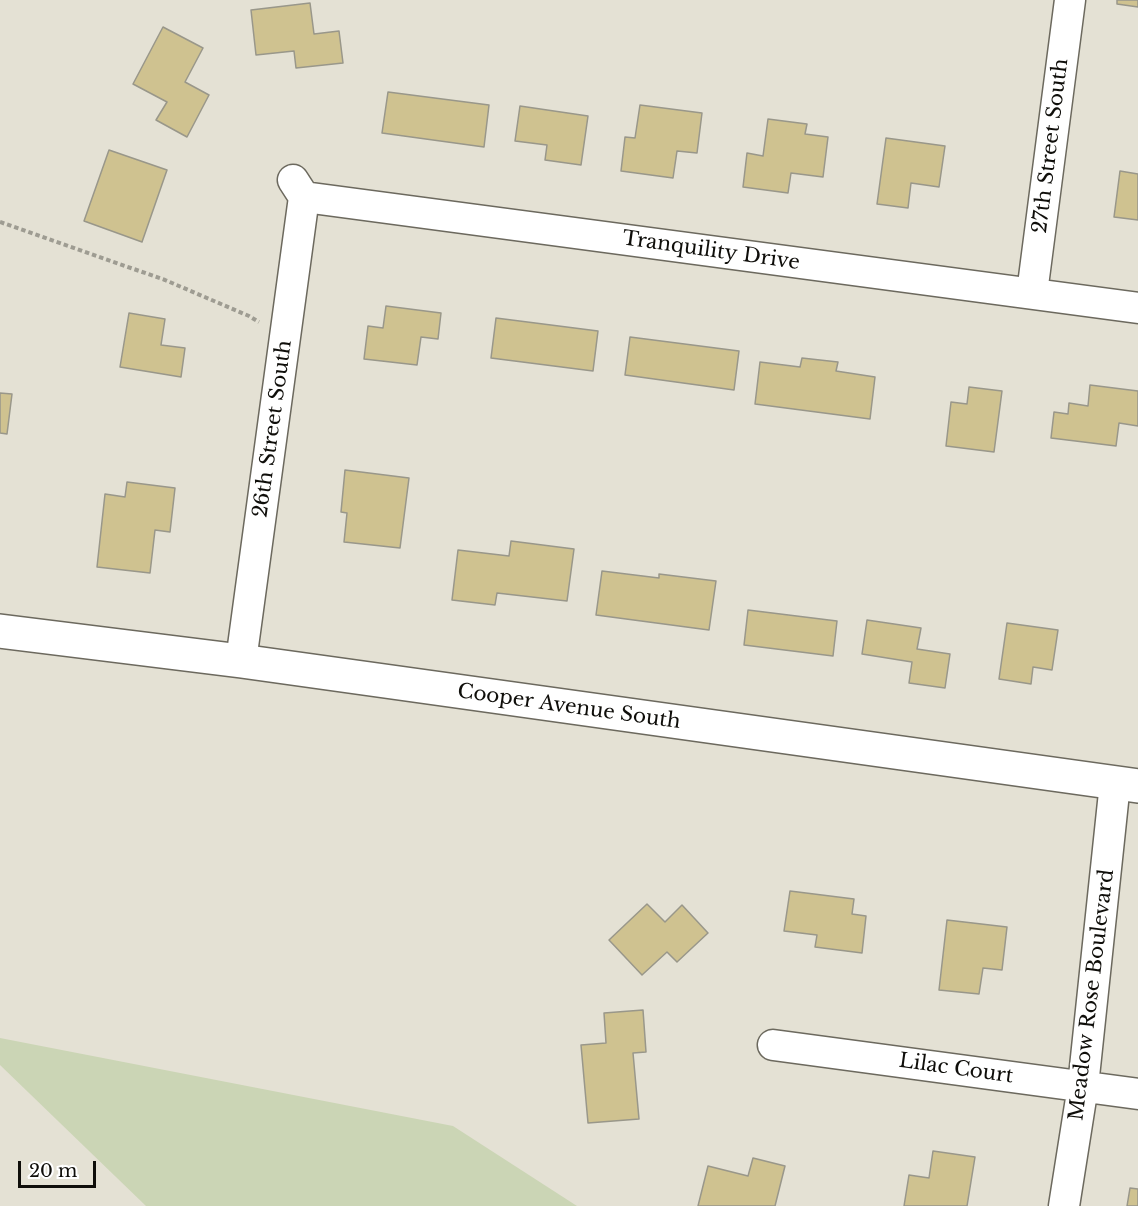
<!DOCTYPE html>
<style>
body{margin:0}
#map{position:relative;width:1138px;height:1206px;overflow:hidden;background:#e4e1d4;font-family:"Libre Baskerville",serif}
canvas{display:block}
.scale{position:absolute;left:18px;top:1161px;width:78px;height:27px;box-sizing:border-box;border:3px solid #0f0e0a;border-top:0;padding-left:8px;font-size:18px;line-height:21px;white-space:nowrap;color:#0f0e0a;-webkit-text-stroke:4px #fff;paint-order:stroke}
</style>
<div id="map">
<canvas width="1138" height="1206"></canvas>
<div class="scale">20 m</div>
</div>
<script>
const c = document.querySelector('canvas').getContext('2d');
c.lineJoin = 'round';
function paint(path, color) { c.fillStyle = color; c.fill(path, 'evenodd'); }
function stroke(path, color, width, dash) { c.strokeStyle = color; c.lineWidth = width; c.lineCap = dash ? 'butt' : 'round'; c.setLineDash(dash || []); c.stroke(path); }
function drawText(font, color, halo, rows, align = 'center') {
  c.font = font + ' "Libre Baskerville",serif'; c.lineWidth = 5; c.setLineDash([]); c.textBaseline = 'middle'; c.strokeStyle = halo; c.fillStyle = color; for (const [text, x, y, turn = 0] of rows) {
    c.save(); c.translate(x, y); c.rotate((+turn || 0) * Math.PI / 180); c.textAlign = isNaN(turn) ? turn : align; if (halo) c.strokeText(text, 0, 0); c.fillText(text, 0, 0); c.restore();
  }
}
const green = new Path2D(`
 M0,1038l453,88 124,80h-431l-146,-141z`);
const building = new Path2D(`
 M1117,0h21v7l-21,-3z
 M310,3l4,31 25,-3 4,32 -47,5 -2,-17 -38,4 -5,-45z
 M163,27l40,21 -18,34 24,13 -22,42 -31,-17 11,-18 -34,-18z
 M388,92l101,13 -5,42 -102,-14z
 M640,105l62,8 -5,40 -20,-2 -4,27 -52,-7 4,-34 10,1z
 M520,106l68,10 -7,49 -36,-5 2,-15 -32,-4z
 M768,119l39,5 -2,10 23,3 -5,40 -32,-4 -3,20 -45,-6 4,-34 16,3z
 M886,138l59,8 -6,41 -28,-4 -3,25 -31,-4z
 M109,150l58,20 -25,72 -58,-21z
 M1120,171l18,3v46l-24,-3z
 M386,306l55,7 -3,26 -17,-2 -4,28 -53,-6 4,-33 15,2z
 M129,313l36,6 -4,26 24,3 -4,29 -61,-10z
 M496,318l102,13 -5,40 -102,-13z
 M630,337l109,14 -5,39 -109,-15z
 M802,358l36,4 -2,9 39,6 -5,42 -115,-15 5,-42 40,5z
 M1090,385l48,6v35l-19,-3 -3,23 -65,-8 3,-26 14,2 1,-11 19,3z
 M969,387l33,4 -8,61 -48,-6 5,-44 16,2z
 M0,393l12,1 -5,40 -7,-1z
 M345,470l64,8 -9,70 -56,-6 3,-29 -6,-1z
 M127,482l48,6 -5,44 -15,-2 -5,43 -53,-6 8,-73 20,3z
 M511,541l63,8 -7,52 -70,-8 -2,12 -43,-5 6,-50 51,6z
 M602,571l57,7v-4l57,7 -7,49 -113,-15z
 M748,610l89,11 -4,35 -89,-11z
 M867,620l54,8 -4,21 33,5 -5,34 -36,-5 3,-21 -50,-8z
 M1007,623l51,7 -6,40 -19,-3 -2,17 -32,-5z
 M790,891l64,8 -2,15 14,2 -4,37 -47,-6 2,-12 -33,-4z
 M647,904l18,18 17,-17 26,28 -31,29 -10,-10 -25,23 -33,-35z
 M947,920l60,7 -5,43 -19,-2 -4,26 -40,-4z
 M643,1010l3,42 -13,1 6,66 -51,4 -7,-78 25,-2 -2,-30z
 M933,1151l42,6 -8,49h-63l5,-31 20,3z
 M753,1158l32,8 -10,40h-77l10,-40 40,10z
 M1130,1188l8,1v17h-11z`);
const path = new Path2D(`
 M0,222l165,58 84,36 10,6`);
const street = new Path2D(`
 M293,180l11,17 834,111
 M1032,293l38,-293
 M241,661l63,-464
 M773,1045l365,49
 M1064,1206l19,-120 32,-303`);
const secondary = new Path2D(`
 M0,631l241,30 897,125`);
const streetNames = [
 ["27th Street South",1051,146,-83],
 ["Tranquility Drive",711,251,8],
 ["26th Street South",273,429,-82],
 ["Cooper Avenue South",569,707,8],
 ["Meadow Rose Boulevard",1092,995,-83],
 ["Lilac Court",956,1069,8]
];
paint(green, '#cbd5b5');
paint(building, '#cfc290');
stroke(building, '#99978a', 1.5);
stroke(street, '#6c695e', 33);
stroke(secondary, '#6c695e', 36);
stroke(path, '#9e9c92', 4, [4.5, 3]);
stroke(street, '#fff', 30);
stroke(secondary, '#fff', 33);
drawText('20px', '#0f0e0a', '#fff', streetNames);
</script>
